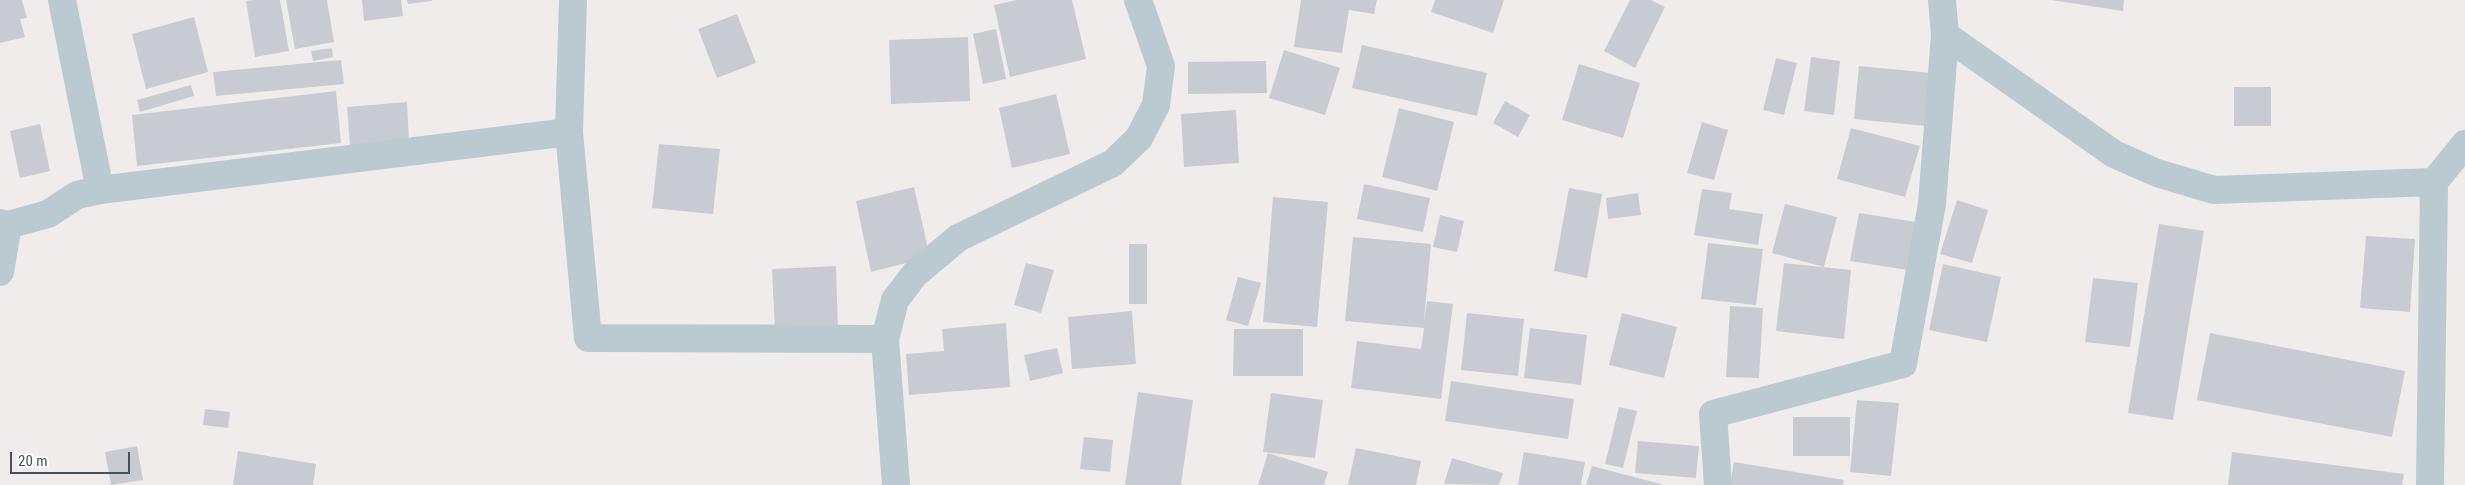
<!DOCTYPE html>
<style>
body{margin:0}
#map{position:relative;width:2465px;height:485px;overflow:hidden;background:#f0ecec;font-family:"Roboto Condensed",sans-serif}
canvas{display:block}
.scale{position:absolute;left:10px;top:452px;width:120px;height:22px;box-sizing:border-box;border:2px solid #43525c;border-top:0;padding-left:6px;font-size:15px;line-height:18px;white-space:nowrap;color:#43525c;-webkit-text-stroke:4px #fff;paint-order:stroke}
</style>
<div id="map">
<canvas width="2465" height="485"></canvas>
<div class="scale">20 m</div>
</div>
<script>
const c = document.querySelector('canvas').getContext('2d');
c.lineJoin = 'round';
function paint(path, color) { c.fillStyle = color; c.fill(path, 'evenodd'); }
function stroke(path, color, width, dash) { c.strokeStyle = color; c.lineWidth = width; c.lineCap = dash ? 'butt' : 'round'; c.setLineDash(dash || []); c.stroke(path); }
const building = new Path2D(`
 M0,0h22l5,18 -7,1 5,18 -25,6z
 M253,0h27l9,51 -34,6 -9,-56z
 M286,0h41l7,42 -39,7z
 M362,0h39l2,16 -39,5z
 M407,0h25v1l-24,3z
 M1017,0h55l14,59 -76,18 -16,-72z
 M1301,0h76l-3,14 -25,-4 -7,43 -48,-6z
 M1435,0h69l-11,33 -62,-21z
 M1630,0h21l14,7 -30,61 -31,-17z
 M2051,0h73l-1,11z
 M737,14l19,49 -39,15 -19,-49z
 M194,17l14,55 -62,17 -14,-55z
 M996,29l10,50 -23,5 -10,-50z
 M968,37l2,64 -79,3 -2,-64z
 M1362,45l125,28 -10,43 -125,-28z
 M332,48l1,9 -20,4 -2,-10z
 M1284,50l56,18 -15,47 -56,-17z
 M1811,57l29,4 -6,54 -30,-4z
 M1776,58l21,5 -13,52 -21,-5z
 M341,60l3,24 -128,12 -3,-24z
 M1266,61l1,32 -79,1v-32z
 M1579,64l61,19 -17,55 -61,-18z
 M1859,66l73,7 -6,53 -72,-7z
 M191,85l3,11 -54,16 -3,-12z
 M2234,87h37v39h-37z
 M336,91l5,52 -204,23 -5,-51z
 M1056,94l14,60 -58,14 -13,-60z
 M1505,101l25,14 -12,22 -25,-14z
 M407,102l2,39 -59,5 -3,-39z
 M1399,108l55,14 -17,69 -55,-14z
 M1236,110l3,53 -55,4 -3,-53z
 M1702,122l26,8 -14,50 -27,-7z
 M40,124l10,47 -30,7 -10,-47z
 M1851,128l69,18 -15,51 -68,-18z
 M659,144l61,5 -7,65 -61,-6z
 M1364,184l66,14 -7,34 -66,-13z
 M914,187l16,70 -59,15 -15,-71z
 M1569,188l33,6 -15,84 -33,-7z
 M1702,189l30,4 -3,16 34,5 -5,31 -64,-10z
 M1638,193l3,22 -33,4 -2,-21z
 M1273,197l55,5 -11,125 -54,-5z
 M1957,200l31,10 -16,53 -32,-9z
 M1785,204l52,13 -13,50 -52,-14z
 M1859,213l63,10 -8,48 -64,-10z
 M1440,215l24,6 -7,31 -24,-5z
 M2159,224l45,7 -31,189 -45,-7z
 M2366,236l49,3 -5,73 -50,-4z
 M1353,237l78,7 -7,78 3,-21 26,3 -12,95 -90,-11 6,-47 64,8 3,-21 -79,-7z
 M1708,243l55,6 -7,56 -55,-6z
 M1129,244h18v60h-18z
 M1026,263l28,7 -13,43 -27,-8z
 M1784,263l67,7 -7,69 -68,-8z
 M1943,264l58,13 -14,65 -58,-12z
 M836,266l2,63 -63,3 -3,-63z
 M1238,277l23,6 -13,43 -22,-6z
 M2093,278l45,5 -8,64 -45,-5z
 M1730,306l33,2 -4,70 -33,-1z
 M1132,311l4,53 -64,5 -4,-52z
 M1467,313l57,6 -6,57 -57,-6z
 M1622,313l55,14 -13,51 -55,-13z
 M1006,323l4,64 -101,8 -3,-41 38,-3 -2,-22z
 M1530,328l57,7 -6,50 -57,-7z
 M1234,329h69v47h-70z
 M2210,333l195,38 -13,66 -195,-37z
 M1057,348l6,25 -33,8 -6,-26z
 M1451,381l123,18 -6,40 -123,-18z
 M1138,392l55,8 -12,85h-56z
 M1271,393l52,7 -8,58 -52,-6z
 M1857,400l42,3 -8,73 -41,-4z
 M1619,407l18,4 -14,57 -18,-4z
 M205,409l25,3 -2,16 -25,-3z
 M1793,417h57v39h-57z
 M1084,437l29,3 -3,32 -30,-3z
 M1638,441l61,5 -3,32 -61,-5z
 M137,446l6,34 -32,5 -6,-33z
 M1356,448l65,13 -5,24h-68z
 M238,451l78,13 -3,21h-80z
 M1524,452l61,10 -4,23h-63z
 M2232,452l172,22 -2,11h-174z
 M1268,453l60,19 -4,13h-66z
 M1452,458l51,15 -4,12 -55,-1z
 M1734,462l110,18 -1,5h-113z
 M1592,466l69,18v1h-75z`);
const minor = new Path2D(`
 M62,0l38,190
 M573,0l-4,132 19,206 297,1
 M1945,35l169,119 43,19 57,17 220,-8
 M0,223l8,2 40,-11 29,-19 23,-5 469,-58
 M0,272l8,-47
 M896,485l-11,-146 10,-39 20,-26 43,-36 155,-75 26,-25 17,-33 5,-39 -23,-66
 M1718,485l-5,-71 190,-50 29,-160 13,-169 -3,-35
 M2430,485l4,-303 31,-38`);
paint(building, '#c8ccd2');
stroke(minor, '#bbc9d1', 28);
</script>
